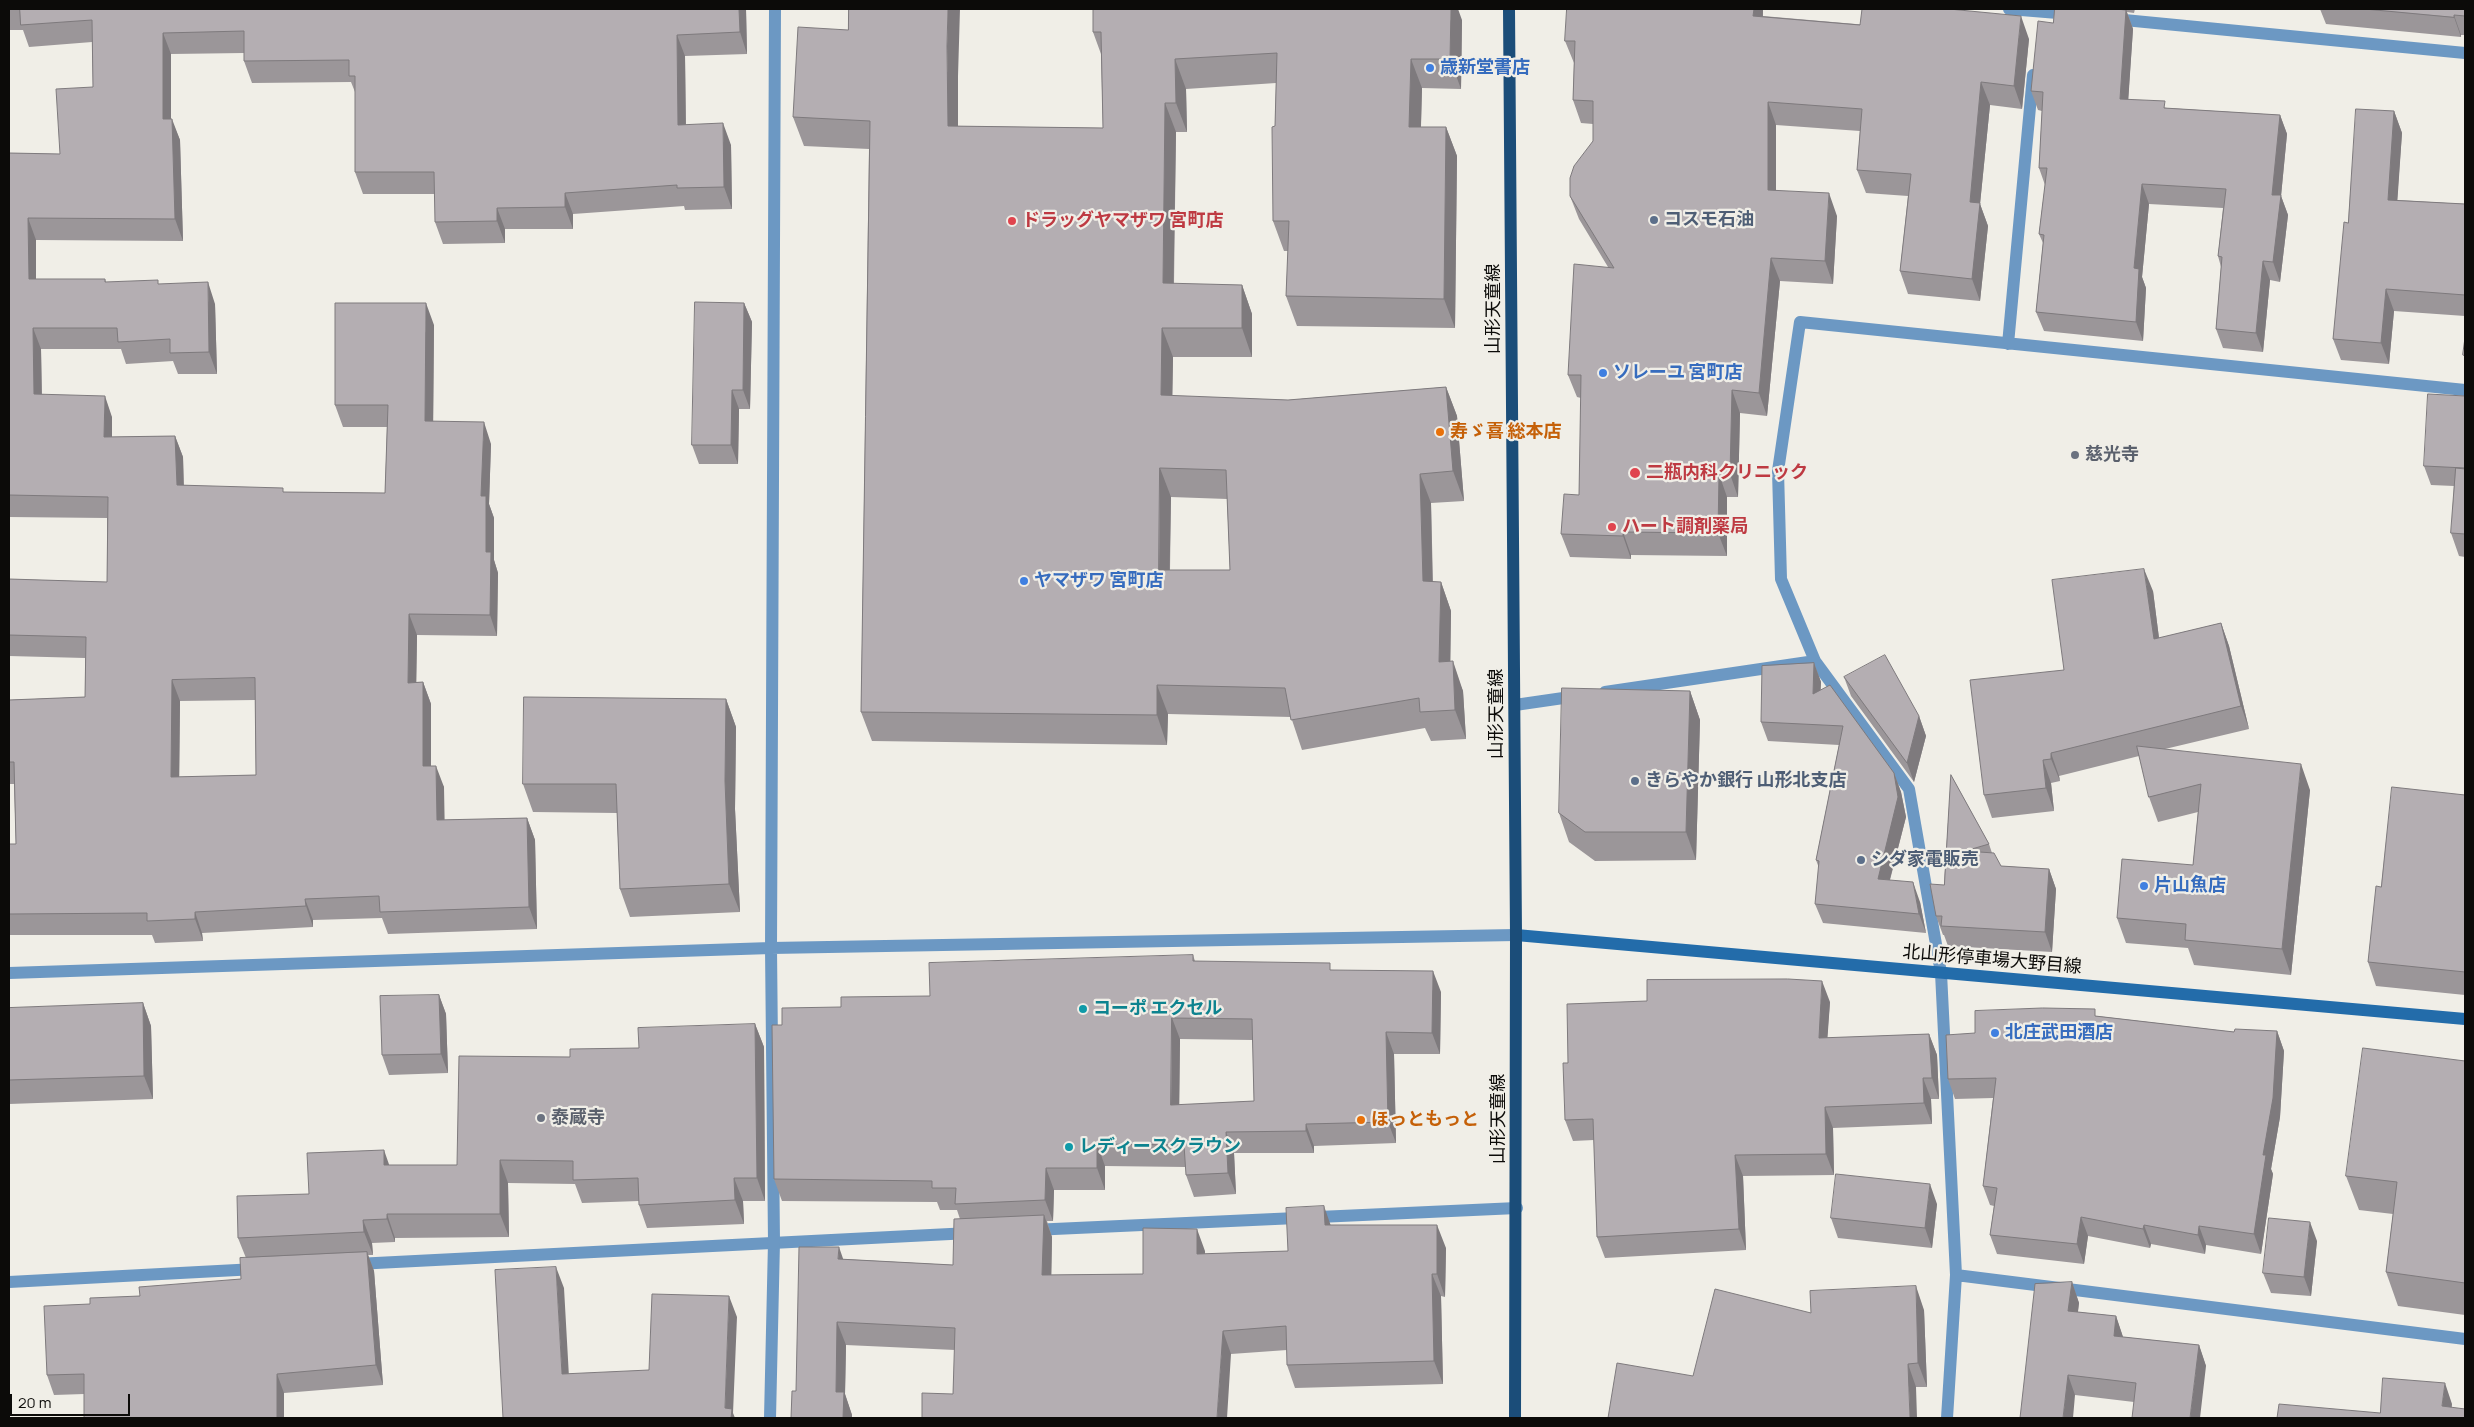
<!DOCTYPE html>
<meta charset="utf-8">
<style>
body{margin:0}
#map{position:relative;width:2474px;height:1427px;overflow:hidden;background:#f0eee7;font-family:Manrope,sans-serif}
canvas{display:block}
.frame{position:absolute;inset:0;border:10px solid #0c0b09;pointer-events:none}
.scale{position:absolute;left:10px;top:1394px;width:120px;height:22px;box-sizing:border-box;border:2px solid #0c0b09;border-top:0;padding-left:6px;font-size:15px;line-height:18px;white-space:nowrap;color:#0c0b09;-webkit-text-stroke:4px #f0eee7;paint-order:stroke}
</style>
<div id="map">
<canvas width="2474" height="1427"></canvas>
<div class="frame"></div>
<div class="scale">20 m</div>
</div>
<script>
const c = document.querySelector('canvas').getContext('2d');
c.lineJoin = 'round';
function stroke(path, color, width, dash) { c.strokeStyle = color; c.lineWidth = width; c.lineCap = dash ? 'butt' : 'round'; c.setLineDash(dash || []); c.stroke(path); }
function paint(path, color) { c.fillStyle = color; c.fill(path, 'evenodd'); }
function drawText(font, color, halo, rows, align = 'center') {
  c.font = font + ' Manrope,"Noto Sans JP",sans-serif'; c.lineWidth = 4.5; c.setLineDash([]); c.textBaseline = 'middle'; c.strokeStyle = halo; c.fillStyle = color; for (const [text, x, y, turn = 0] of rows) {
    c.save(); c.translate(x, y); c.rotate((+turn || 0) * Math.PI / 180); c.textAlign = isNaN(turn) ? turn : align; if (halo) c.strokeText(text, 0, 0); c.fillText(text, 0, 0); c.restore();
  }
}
const service = new Path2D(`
 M2009,9l61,5
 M2114,19l351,34
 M2008,344l25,-269
 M1605,692l210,-31
 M1515,705l62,-9
 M1032,1230l485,-22
 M356,1264l614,-31
 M1956,1275l509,64
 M9,1282l247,-13
 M1947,1418l9,-143 -15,-302 -32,-184 -94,-128 -34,-82 -3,-108 22,-149 665,68`);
const minor = new Path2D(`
 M9,973l762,-25 745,-13
 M770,1418l4,-176 -3,-294 4,-939`);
const secondary = new Path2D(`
 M1516,935l949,84`);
const primary = new Path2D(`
 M1509,9l7,926 -1,483`);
const wall = new Path2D(`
 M9,9h737l1,45 -62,2 1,69 45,20 1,64 -47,1 -1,-4 -111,8v15h-68v14l-62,1 -8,-22v-28h-72l-8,-22v-80l-4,-10 -99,1 -8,-22v-8l-73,1v65l9,21 3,101 -147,-1v39h69l1,3 53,2 56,20 2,70h-39l-5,-13 -47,3 -5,-15h-80l1,45 70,23v20l63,-1 8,21 1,28 101,7 100,1 2,-66h-44l-8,-22 99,-80 -1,96 58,23 -2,60 5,14v42l4,13 -1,63 -80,-1 -1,47h7l8,22v62l13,21v33l83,-2 8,22 2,89 -149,5 -6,-16 -69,2v7l-111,6 1,8 -48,2 -3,-8h-143v-91h7l-2,-60h-5v-84l76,-3v-39l-76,-2v-77l98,3v-64l-98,-1v-364l51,1 33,-67 -1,-45 -63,5 -6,-17h-14zM255,700l1,75 -77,2 1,-76z
 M1567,9h196v7l266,23 -7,70 -32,-4 -10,99 8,22 -8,75 -72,-7 -8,-23 8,-75 -42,-3 -9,-23 3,-39 -84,-6v65l61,26 -4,68 -53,-3 -13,135 -27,-3 -2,84h-11v59l-96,-1v4l-61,-2 -9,-23 18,-39 2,-97 -4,-1 -9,-22 40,-108 -29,-48 -9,-23 23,-55v-17l-12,-1 -8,-23 1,-37 -9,-22z
 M2055,9h80l-1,4 -7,-1 6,17 -5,71 39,8 113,7 7,19 -6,62 7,19 -8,67 -10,-2 -7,72 -40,-4 -7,-19 5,-62 -3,-11 5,-48 -74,-4 -7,73 4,11 -3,53 -99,-10 -8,-19 7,-69 -4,-9 6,-49 -6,-17 3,-57 -4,-1 -7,-19 22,-68z
 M2151,9h16v1z
 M2320,9h145v26h-4v2l-135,-13z
 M1462,20l-1,69 -39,-1 -1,39h25l11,29 -2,172 -158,-2 -11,-30 2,-45h-4l-11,-30 3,-138 -90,6 1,43h-11l-2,152 68,1 10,29v43h-79l-1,39 116,4 158,-13 11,29 7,85 -33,2 2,79h8l10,29 -1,51 13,29 3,48 -35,2 -6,-13 -123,22 -11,-33 -123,-3 -1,31 -295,-4 -11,-29 8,-563 -65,-3 -11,-29 55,-87 110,46v50l145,2 -2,-74 -8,-22zM1171,497l56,2 3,71h-60z
 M2394,111l8,22 -5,67 68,4v112l-71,-5 -5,53 -48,-4 -8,-21 15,-116z
 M744,303l8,19 -2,87h-11l-1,55h-39l-7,-19z
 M2465,396v161l-6,-1 -8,-23 3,-47 -23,-1 -7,-19z
 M2153,591l6,47 62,-15 8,23 20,83 -84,20 145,41 -19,185 -97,-10 -6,-17 -62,-5 -9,-25 76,-53 5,-53 -40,10 -9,-25 -10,-41 -80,20 1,5 -9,2 3,28 -62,7 -8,-23 80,-125z
 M1814,663l7,19 -1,8 74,83 7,19 5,25 -16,63 30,22 6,31 -103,-10 -8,-19 4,-36 -3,-8 23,-115 -71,-4 -7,-19z
 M1844,677l75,39 7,20 -12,46 -63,-86z
 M1690,691l10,29 -4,140 -101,1 -26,-19 -10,-29z
 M726,699l10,28 -1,82 5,103 -110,5 -10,-28 -3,-76 -84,-1 -10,-28z
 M1951,775l38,69 3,9 9,13 48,3 7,20 -4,63 -104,-6 -4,-11h-1l-7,-19 8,-31z
 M2465,795v200l-89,-9 -8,-24 13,-75z
 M1193,955l2,6 138,9 108,22 -1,62h-46l2,89 -82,3v7h-80l2,41 -42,3 -8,-22v-8l-81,-1v24h-51l-1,31h-6l5,16 -1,38 92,-1 62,-23v3l83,-3 43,-26 115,23 -1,49 -4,-1 2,88 -148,4 -8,-23v-15l-56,4 -278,40 2,-44 -109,-5 -1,49 7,21v3h-61l5,-27 47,-132 110,6 7,-46 -3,-9h-17l-3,-8 -155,-1 -8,-22 8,-154 59,-18 89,-11zM1180,1039l73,1 1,61 -75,4z
 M439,995l7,19 2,59 -59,2 -7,-20z
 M1830,1002l-3,36 102,-4 8,21 2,44h-8l1,25 -99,4 1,47 -91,1 3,74 -141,8 -8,-21 -3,-97 -21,1 -8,-21 3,-57z
 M143,1003l8,23 2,73 -144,5v-96z
 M2097,1016l137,16 43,-1 7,20 -4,66 -9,52 2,5 -12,80 -55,-9 -1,9 -54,-10 -1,4 -62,-12 -4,28 -87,-10 -7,-19 4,-29 -4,-1 -7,-19 10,-88 -38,1 -7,-20 27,-46z
 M755,1024l9,23 1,154h-22l1,23 -97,4 -8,-23v-4l-57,2 -7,-19 -67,-1 1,54 -114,1v4l-23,1 1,12h-5l6,16 9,114 -99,8v25h-200v-24l-30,1 -7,-20 43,-71 151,-25 5,-21 -8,-20 71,-44 80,-29h68l113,-108 69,-9z
 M2465,1061v254l-67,-9 -12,-34 7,-58 -34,-4 -13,-34z
 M1937,1204l-5,44 -94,-10 -7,-20z
 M2317,1241l-6,55 -40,-3 -8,-20z
 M2072,1282l7,21 -1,9 38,4 7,21 76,8 7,21 -72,36 -59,-7 -55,23z
 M1924,1310l3,77h-11l-223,-11 118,-63z`);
const shadedWall = new Path2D(`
 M739,9h7l1,45 -7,-22z
 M948,9h12l-2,67v80l-10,-30 -1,-80z
 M1451,9h7l4,11 -1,69 -11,-30z
 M1754,9h9l-1,29 -9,-22z
 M2126,10l7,19 -6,90 -7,-20z
 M2454,15l7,20v2l-7,-20z
 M2021,16l8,23 -7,70 -8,-23z
 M163,33l8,21v86l-8,-21z
 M677,35l8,21 1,91 -8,-22z
 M1175,59l11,30 1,43 -11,-29z
 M1411,59l11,29 -2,68 -11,-29z
 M1981,82l9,23 -10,99 8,22 -8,75 -8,-22 -2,-77z
 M1768,102l8,23v88l-8,-23z
 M1165,103l11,29 -3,181 -10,-30z
 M2394,111l8,22 -6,88 -8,-21z
 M2280,115l7,19 -6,62 7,19 -8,67 -7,-20 -1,-67z
 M172,119l8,21 3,101 -8,-22z
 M723,123l8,22 1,64 -8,-22z
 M1446,127l11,29 -2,172 -11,-29z
 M2142,184l7,20 -7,73 4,11 -3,53 -7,-19 -2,-54z
 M565,193l8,21v15l-8,-22z
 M1829,193l8,23 -4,68 -8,-23z
 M497,208l8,21v14l-8,-22z
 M28,218l8,22v61l-7,-22z
 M1771,258l9,23 -13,135 -8,-23z
 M2263,261l7,19 -7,72 -7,-19z
 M208,282l7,22 2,70 -8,-22z
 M1242,285l10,29v43l-10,-29z
 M2386,289l8,22 -5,53 -8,-21z
 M426,303l8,22 -1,117 -8,-21z
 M744,303l8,19 -2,87 -7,-19z
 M33,328l8,21 1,67 -8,-22z
 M1162,328l11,29 -1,68 -11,-30z
 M1446,387l11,29 7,85 -11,-30z
 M732,390l7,19 -1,55 -7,-19z
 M1732,390l8,23 -2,84 -8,-23z
 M105,396l7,21v42l-8,-22z
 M484,422l7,22 -2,60 5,14v42l4,13 -1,63 -7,-21 -4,-63 -5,-56z
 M175,436l8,21 1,49 -7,-21z
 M1160,468l11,29 -2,102 -10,-29z
 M1420,474l11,29 2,108 -10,-30z
 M1719,474l8,23v59l-9,-23z
 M1623,532l8,23v4l-8,-23z
 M2144,569l9,22 9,71 -8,-23z
 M1441,582l10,29 -1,81 -11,-30z
 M409,614l8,21 -1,69 -8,-21z
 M2221,623l8,23 20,83 -8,-23z
 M1453,661l10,30 3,48 -11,-29z
 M1814,663l7,19 -1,31 -7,-19z
 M172,680l8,21 -1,98 -8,-22z
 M423,682l8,22v84l-8,-22z
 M1157,685l11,29 -1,31 -10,-30z
 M1690,691l10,29 -4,140 -10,-28z
 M726,699l10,28 -1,82 5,103 -11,-28 -4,-103z
 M1919,716l7,20 -12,46 -7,-19z
 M2051,753l8,23 1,5 -9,-22z
 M2043,760l8,23 3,28 -8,-23z
 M2301,764l9,26 -19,185 -9,-26z
 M436,766l8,21 1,54 -8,-21z
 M1894,773l7,19 5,25 -21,81 -7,-19z
 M527,818l8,22 2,89 -8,-22z
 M2049,869l7,20 -4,63 -7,-20z
 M1913,882l7,20 6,31 -7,-19z
 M305,899l8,21v7l-7,-21z
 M195,912l7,21 1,8 -8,-22z
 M1433,971l8,21 -1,62 -8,-21z
 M1822,981l8,21 -4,57 -7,-21z
 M439,995l7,19 2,59 -7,-19z
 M143,1003l8,23 2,73 -9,-23z
 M1172,1018l8,21 -1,88 -8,-22z
 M755,1024l9,23 1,154 -8,-23z
 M2277,1031l7,20 -4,66 -9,52 2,5 -12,80 -7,-20z
 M1386,1032l8,22 2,89 -8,-21z
 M1929,1034l8,21 2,44 -7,-21z
 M1923,1078l8,21 1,25 -8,-21z
 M1825,1107l8,21 1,47 -8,-21z
 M1306,1124l8,22v7l-8,-22z
 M1226,1132l8,21 2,41 -8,-21z
 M1097,1144l8,22v24l-8,-22z
 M384,1150l8,23 -8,-8z
 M1735,1155l8,21 3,74 -7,-21z
 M500,1160l8,23 1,54 -9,-23z
 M1046,1168l8,22 -1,31 -8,-21z
 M734,1178l9,23 1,23 -9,-24z
 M1930,1184l7,20 -5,44 -7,-20z
 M1324,1206l8,23 -7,-4z
 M387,1214l8,24v4l-8,-23z
 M1044,1215l8,22 -1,61 -9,-23z
 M2081,1217l7,19 -4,28 -7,-20z
 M363,1220l9,23 1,12 -9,-23z
 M2310,1222l7,19 -6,55 -7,-19z
 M1437,1225l9,23 -1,49 -8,-23z
 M2144,1225l7,19 -1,4 -7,-19z
 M2199,1226l7,19 -1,9 -7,-19z
 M1197,1229l8,22v26l-8,-23z
 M839,1247l8,23 -9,-11z
 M367,1252l7,19 9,114 -7,-20z
 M556,1267l8,21 6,107 -8,-21z
 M1432,1274l9,22 2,88 -9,-23z
 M2072,1282l7,21 -4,29 -7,-21z
 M1916,1286l8,24 3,77 -9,-24z
 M729,1296l8,21 -4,96 2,5h-6l-4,-10z
 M2116,1316l7,21 -9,-1z
 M837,1322l9,23 -1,49 7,21v3h-9l-7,-26z
 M1223,1331l8,23 -4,64h-10z
 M2199,1345l7,21 -6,52h-10z
 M1908,1364l8,23 1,31h-7z
 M277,1374l7,19v25h-7z
 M2068,1375l7,20 -2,23h-10z
 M2445,1383l7,21 -1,14 -9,-12z`);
const building = new Path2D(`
 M20,9h719l1,23 -63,3 1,90 45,-2 1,64 -47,1v-3l-112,8v14l-68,1v13l-62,1 -1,-50h-79v-96h-6v-16l-105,1v-30l-81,2v86h9l3,100 -147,-1 1,61h76v3l53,-2v4l50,-2 1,70 -39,1v-14l-52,3 -1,-14h-84l1,66 71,2 -1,41 71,-1 2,49 106,3v4l102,1 3,-88h-53v-102h91l-1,118 59,1 -3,74h5v56h5l-1,63 -81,-1 -1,69 15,-1v84h13l1,54 90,-2 2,89 -149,5 -1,-16 -74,3 1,7 -111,6v7l-48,2v-8l-138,1v-70h7l-2,-82h-5v-62l76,-3 1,-60 -77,-2v-56l98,3 1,-85 -99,-2v-342l51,1 -4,-65 37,-2 -1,-67 -71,5zM255,678l1,97 -85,2 1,-97z
 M849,9h99l-1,37 1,80 155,2 -2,-96h-8v-23h358l-1,50h-39l-2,68h37l-2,172 -158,-3 3,-75h-16l-1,-94 3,-1 2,-73 -102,6 1,44h-11l-2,180 79,2v43h-80l-1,67 127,5 158,-13 7,84 -33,3 3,107 18,1 -2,80 14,-1 2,49 -35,2 -1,-14 -128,22 -6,-32 -128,-3v30l-296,-3 9,-591 -77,-4 5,-90 50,3zM1160,468l66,2 4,100h-71z
 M1567,9h187l-1,7 107,9 2,-16h87l72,7 -7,70 -33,-4 -11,120 10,1 -8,76 -72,-8 11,-97 -54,-4 5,-61 -94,-7v88l61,3 -4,68 -54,-3 -12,135 -27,-3 -2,84h-11l-1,59 -95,-1v4l-62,-2 3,-40 15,1 2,-120h-13l6,-111 40,4 -44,-72v-18l4,-12 19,-25v-40l-20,-1 2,-59h-10z
 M2055,9h61l10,1 -6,89 45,2 -1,7 116,7 -8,80h9l-8,67 -10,-1 -7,72 -40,-4 6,-72 -4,-1 8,-67 -84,-5 -8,84 5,1 -3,53 -100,-10 8,-77 -5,-1 8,-66h-8l4,-76 -12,-1 7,-70 15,2z
 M2365,9h100v7l-11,-1v2z
 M2356,109l38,2 -6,89 77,4v91l-79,-6 -5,54 -48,-4 11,-117 4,1z
 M695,302l49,1 -1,87h-11l-1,55h-39z
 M2465,338v18l-2,-1z
 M2428,394l37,2v72l-41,-2z
 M2456,468l9,1v65l-14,-1z
 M2144,569l10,70 67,-16 20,83 -190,47v6l-8,1 3,28 -62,7 -14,-115 94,-10 -12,-90z
 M1885,655l34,61 -12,47 -63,-86z
 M1814,663l-1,31 17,-9 64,88 4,24 -20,82 35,3 6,32 -104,-10 4,-43 -3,-1 27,-134 -82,-4 1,-56z
 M1562,688l128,3 -4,141h-101l-26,-19z
 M524,697l202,2 -1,82 4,103 -109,5 -4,-105h-93z
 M2137,746l164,18 -19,185 -97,-9 1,-16 -69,-6 5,-59 71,6 8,-81 -52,13z
 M1951,775l38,69 -24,7 29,2 7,13 48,3 -4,63 -104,-6 1,-10h-6l-6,-32 14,1z
 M2392,787l73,8v177l-97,-10 8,-76 5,1z
 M1193,955v6l137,2v7l103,1 -1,62 -46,-1 2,90 -82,2v7l-80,1 2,41 -42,2 -2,-30 -87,-1v24h-51l-1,32 -90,4 1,-16h-24v-7l-158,-2 -2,-154h10v-17l59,-1v-10l89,-1 -1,-33zM1172,1018l80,1 2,82 -83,4z
 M1788,979l34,2 -3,57 110,-4 3,44h-9l1,25 -99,4 1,47 -91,1 4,74 -142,8 -4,-118 -28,1 -2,-57h5l-1,-59 80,-3v-21z
 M439,995l2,59 -59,1 -2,-59z
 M143,1003l1,73 -135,4v-72z
 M2043,1008l52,1v7l139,16 1,-3 42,2 -4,67 -10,57h3l-12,79 -55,-8 -1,9 -54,-10 -1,4 -62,-12 -4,27 -87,-9 7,-47 -14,-2 13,-108 -48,1 -2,-44 29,-2v-22z
 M755,1024l2,154h-23l1,22 -96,5 -1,-27 -65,2v-19l-73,-1v54h-113v5l-24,1 1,12 -126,6 -1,-42 72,-2 -2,-41 77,-3v15h73l2,-109 111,1v-8l69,-1 -1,-20z
 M2363,1048l102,13v222l-79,-11 11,-90 -51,-6z
 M1836,1174l94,10 -5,44 -94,-10z
 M1324,1206l1,19h112v49h-5l2,87 -147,4 -1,-39 -63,5 -6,87h-295v-25l31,1 2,-66 -118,-6 -1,70h8l-1,26h-52l1,-27h4l3,-144h40l-1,12 115,6 1,-46 90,-4 -2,60 101,-1v-46l54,1v25l91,-3 -2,-43z
 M2269,1218l41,4 -6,55 -41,-4z
 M367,1252l9,113 -99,9v44h-193v-44l-37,1 -3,-69 46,-2v-6l50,-2 -1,-9 102,-8 -1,-21z
 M556,1267l6,107 87,-4 3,-76 77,2 -4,112 7,1 -1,9h-228l-8,-148z
 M2072,1282l-4,29 48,5 -2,20 85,9 -9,73h-58l4,-35 -68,-8 -5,43h-43l15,-134z
 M1916,1286l2,77 -10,1 2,54h-302l9,-55 76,13 22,-87 96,24 -1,-22z
 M2383,1378l62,5 -3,23 23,3v9h-188l2,-14 101,9z`);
const markers = [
 [1430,68,5,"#3f7fe0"],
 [1654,220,5,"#5c6f8a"],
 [1012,221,5,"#e0444e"],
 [1603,373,5,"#3f7fe0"],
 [1440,432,5,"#e8710a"],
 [2075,455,5,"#6b7280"],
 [1635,473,6,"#e0444e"],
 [1612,527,5,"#e0444e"],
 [1024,581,5,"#3f7fe0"],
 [1635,781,5,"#5c6f8a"],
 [1861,860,5,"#5c6f8a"],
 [2144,886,5,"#3f7fe0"],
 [1083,1009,5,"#0f9aa8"],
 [1995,1033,5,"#3f7fe0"],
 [541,1118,5,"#6b7280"],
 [1361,1120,5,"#e8710a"],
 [1069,1147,5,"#0f9aa8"]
];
const shopNames = [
 ["歳新堂書店",1440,68],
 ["ソレーユ 宮町店",1613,373],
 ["ヤマザワ 宮町店",1034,581],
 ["片山魚店",2154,886],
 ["北庄武田酒店",2005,1033]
];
const serviceNames = [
 ["コスモ石油",1664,220],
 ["きらやか銀行 山形北支店",1645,781],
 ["シダ家電販売",1871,860]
];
const healthNames = [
 ["ドラッグヤマザワ 宮町店",1022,221],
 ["二瓶内科クリニック",1646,473],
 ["ハート調剤薬局",1622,527]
];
const streetNames = [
 ["山形天童線",1494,309,-90],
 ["山形天童線",1497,714,-90],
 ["北山形停車場大野目線",1992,960,5],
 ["山形天童線",1499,1119,-90]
];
const foodNames = [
 ["寿ゞ喜 総本店",1450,432],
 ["ほっともっと",1371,1120]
];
const worshipNames = [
 ["慈光寺",2085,455],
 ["泰蔵寺",551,1118]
];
const cultureNames = [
 ["コーポ エクセル",1093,1009],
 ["レディースクラウン",1079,1147]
];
stroke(service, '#6c98c3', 12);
stroke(minor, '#6c98c3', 12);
stroke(secondary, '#236caa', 12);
stroke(primary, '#1b4d79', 12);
paint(wall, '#9b9699');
paint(shadedWall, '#7e7a7d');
paint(building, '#b4aeb2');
stroke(building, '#7e7a7d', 1);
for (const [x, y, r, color] of markers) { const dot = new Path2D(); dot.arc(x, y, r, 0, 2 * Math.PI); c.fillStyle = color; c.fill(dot); stroke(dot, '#f0eee7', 2); }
drawText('bold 18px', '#366cbe', '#f0eee7', shopNames, 'left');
drawText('bold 18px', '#4e5e75', '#f0eee7', serviceNames, 'left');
drawText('bold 18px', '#be3a42', '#f0eee7', healthNames, 'left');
drawText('18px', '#0c0b09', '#f0eee7', streetNames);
drawText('bold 18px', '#c56008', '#f0eee7', foodNames, 'left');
drawText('bold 18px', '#5b616d', '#f0eee7', worshipNames, 'left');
drawText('bold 18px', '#0d838f', '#f0eee7', cultureNames, 'left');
</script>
